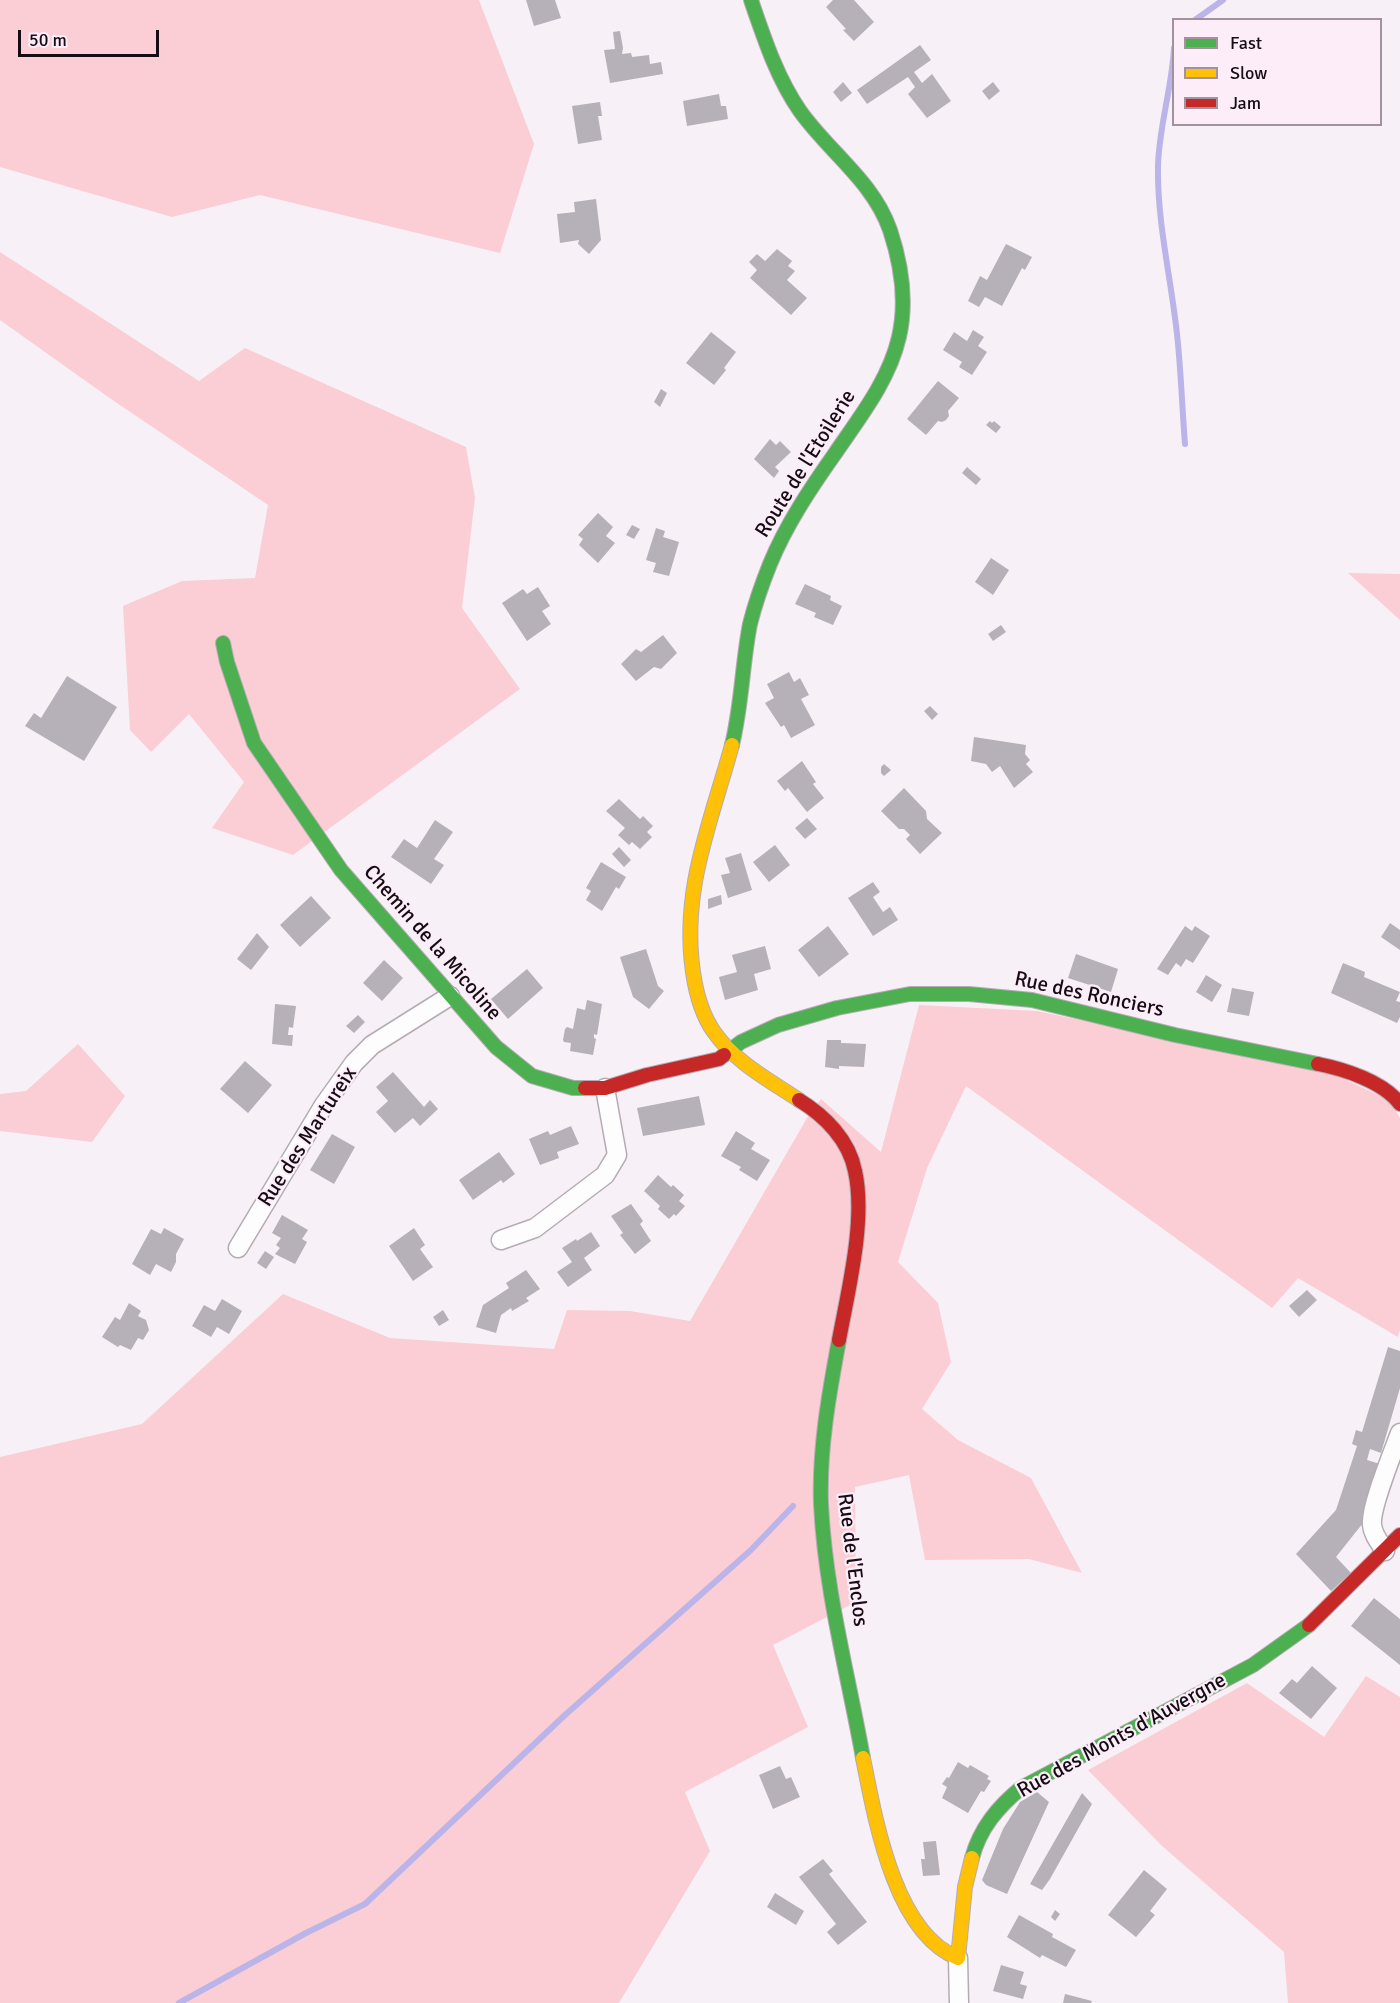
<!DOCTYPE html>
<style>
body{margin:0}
#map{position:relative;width:1400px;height:2003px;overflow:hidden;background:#f8f0f7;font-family:Signika,sans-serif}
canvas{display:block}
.legend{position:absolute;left:1172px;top:18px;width:210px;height:108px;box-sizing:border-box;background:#fcedf9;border:2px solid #a0939d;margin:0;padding:8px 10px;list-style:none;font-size:18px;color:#150d14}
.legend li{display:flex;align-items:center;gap:12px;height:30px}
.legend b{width:30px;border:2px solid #a0939d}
.scale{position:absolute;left:18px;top:30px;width:141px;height:27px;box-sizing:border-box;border:3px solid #150d14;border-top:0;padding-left:8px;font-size:18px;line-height:21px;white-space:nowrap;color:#150d14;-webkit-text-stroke:4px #fcedf9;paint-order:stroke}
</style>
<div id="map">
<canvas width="1400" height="2003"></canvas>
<ul class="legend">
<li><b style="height:8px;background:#4caf50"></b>Fast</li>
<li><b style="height:8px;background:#ffc107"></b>Slow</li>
<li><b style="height:8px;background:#c62828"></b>Jam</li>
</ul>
<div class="scale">50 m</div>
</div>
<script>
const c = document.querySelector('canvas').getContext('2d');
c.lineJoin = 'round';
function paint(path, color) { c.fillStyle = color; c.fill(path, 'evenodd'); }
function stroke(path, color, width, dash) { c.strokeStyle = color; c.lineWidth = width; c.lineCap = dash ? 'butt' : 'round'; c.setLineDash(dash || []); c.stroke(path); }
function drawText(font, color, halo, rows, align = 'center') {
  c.font = font + ' Signika,sans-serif'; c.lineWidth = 4.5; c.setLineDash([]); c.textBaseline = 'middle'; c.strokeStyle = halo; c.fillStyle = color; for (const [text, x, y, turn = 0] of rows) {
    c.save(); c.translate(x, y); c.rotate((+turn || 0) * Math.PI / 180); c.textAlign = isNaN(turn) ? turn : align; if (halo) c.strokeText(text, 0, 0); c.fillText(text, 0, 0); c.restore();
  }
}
const green = new Path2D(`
 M0,0h479l55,144 -34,109 -240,-58 -88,22 -172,-50z
 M0,252l199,129 46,-33 221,99 9,51 -13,110 58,81 -227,166 -81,-27 32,-46 -55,-68 -38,38 -21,-22 -7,-124 59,-25 73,-3 13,-73 -157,-106 -111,-79z
 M1348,573l52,1v46z
 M919,1005l118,6 292,61 60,28 11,18v211l-2,8 -100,-59 -26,30 -306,-222 -39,82 -29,94 40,41 13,59 -29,47 36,31 73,38 51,95 -53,-14 -104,1 -16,-85 -54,12 1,115 -83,43 35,82 -123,65 25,59 -91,152h-619v-546l142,-33 141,-130 107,44 164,11 13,-39 63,1 60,10 117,-203 14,-19 60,53z
 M78,1044l47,52 -33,46 -92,-11v-37l26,-3z
 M1366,1676l34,21v306h-112l-4,-51 -123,-107 -73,-75 159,-87 77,54z`);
const stream = new Path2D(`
 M1195,20l28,-20
 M1174,48c-2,40 -15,78 -16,118 -1,56 13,112 19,168 4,36 5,73 8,110
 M179,2003l127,-70 59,-29 200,-189 186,-165 42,-44`);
const building = new Path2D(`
 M526,0h29l6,18 -27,8z
 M833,0h21l20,22 -20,19 -11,-11 3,-1 -20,-22z
 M620,31l3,17 -1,6 9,-1 1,4 17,-2 1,9 11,-2 2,12 -53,9 -6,-33 11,-1 -2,-17z
 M920,45l11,15 -17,12 8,11 10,-9 19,27 -24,17 -19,-24 7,-7 -7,-10 -41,27 -10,-14z
 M843,82l9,11 -11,9 -8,-10z
 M993,82l7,9 -11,9 -7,-9z
 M719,94l2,12h5l2,13 -41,7 -4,-25z
 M600,102l2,14h-4l4,24 -24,4 -6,-38z
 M596,199l5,41 -12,14 -11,-10 1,-4 -19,3 -3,-29 18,-2 -1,-10z
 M1006,244l26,13 -7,13 -3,-2 -20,38 -17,-9 -6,10 -11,-6 12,-25 7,4z
 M777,249l15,12 -4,5 7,5 -8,9 20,18 -16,17 -41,-37 7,-8 -8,-8 8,-8 8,7z
 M973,330l11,7 -6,9 9,6 -15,23 -13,-8 3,-5 -19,-12 11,-18 13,9z
 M711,332l25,20 -12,16 2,2 -12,15 -28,-22z
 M938,381l21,17 -11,13 1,5 -3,4 -4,2 -4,-1 -12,14 -19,-16z
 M661,389l6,4 -7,14 -6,-5z
 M990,421l2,2 2,-2 7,6 -5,6 -10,-8z
 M770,439l6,6 4,-4 11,11 -16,15 4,4 -5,7 -20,-19z
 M967,467l14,12 -5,6 -14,-12z
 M598,513l15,14 -7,9 9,7 -17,20 -19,-18 4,-6 -5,-4z
 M632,525l8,4 -6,10 -8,-4z
 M656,528l9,3 -2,6 16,5 -10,34 -16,-4 3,-9 -10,-3z
 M991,558l18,12 -16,25 -18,-13z
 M805,584l26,12 -1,4 12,6 -9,19 -19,-8 2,-4 -21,-9z
 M538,587l12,19 -8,5 9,13 -24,17 -25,-38 21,-14 4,5z
 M1001,625l5,7 -13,9 -5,-7z
 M663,635l14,18 -16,16 -7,-2 -18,14 -15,-17 15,-15 5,3z
 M789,672l5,10 6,-4 9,17 -8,4 14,26 -24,13 -7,-13 -3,2 -16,-24 9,-5 -7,-14z
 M67,676l50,31 -33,54 -59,-35 9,-13 7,5z
 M930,706l8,8 -6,6 -8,-9z
 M974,737l52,8 -1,9 5,6 -4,4 7,8 -19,16 -14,-22 -8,6 -6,-8 -15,-3z
 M802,761l14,21 -3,2 11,14 -17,14 -19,-24 -3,3 -8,-10z
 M884,764l7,6 -7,6 -3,-3v-6z
 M904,788l22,23 1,8 15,14 -22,21 -14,-15 4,-4 -6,-6h-5l-18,-18z
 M619,799l21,20 3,-3 10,10 -6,6 5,5 -12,12 -8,-7 -3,3 -11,-10 7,-7 -19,-17z
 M807,818l10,11 -12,10 -10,-11z
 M435,820l18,12 -19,27 10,6 -13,19 -40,-27 13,-18 13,9z
 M775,845l15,20 -21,17 -16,-20z
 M619,847l12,13 -7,7 -12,-13z
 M741,853l11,37 -24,8 -7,-23 9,-2 -5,-15z
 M601,862l25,15 -7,12 -3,-2 -14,24 -16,-11 5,-9 -5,-3z
 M873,882l7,10 -7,5 10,15 7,-5 8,13 -25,16 -25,-38z
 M721,895l1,9 -14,5v-10z
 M311,896l20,22 -31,29 -20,-22z
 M1390,923l10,7v20l-19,-13z
 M828,926l21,28 -30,23 -21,-27z
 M1185,926l7,5 3,-5 15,10 -17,27 -7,-4 -5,8 -5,-4 -8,12 -11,-6z
 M257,933l12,14 -18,23 -14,-11z
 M765,946l6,23 -17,5 4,16 -33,10 -6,-23 18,-5 -5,-17z
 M646,949l12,37 6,5 -15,18 -16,-12 -13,-40z
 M1076,954l42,15 -7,23 -43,-14z
 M384,960l19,18 -21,23 -19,-18z
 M1343,963l22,9 -1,5 36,15 -4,9 4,1v15l-3,6 -66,-30z
 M527,969l16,19 -35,31 -17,-20z
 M1206,975l16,10 -10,17 -16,-10z
 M1232,988l22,4 -5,24 -22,-4z
 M587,1000l15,4 -5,31 -3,-1v4l2,1 -3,16 -23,-4 1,-8 -7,-1 -1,-2 2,-11 2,-2 6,2 4,-21 8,2z
 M275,1004l21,2 -3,22 -4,-1 -1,8h5l-1,11 -20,-2z
 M358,1015l7,7 -11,11 -8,-7z
 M827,1040h14v3l25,1 -2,23 -25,-1v3l-14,-2z
 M245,1061l27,24 -24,28 -28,-24z
 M393,1072l31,35 6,-7 8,9 -18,17 -7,-8 -18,15 -19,-21 12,-11 -12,-14z
 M699,1096l6,29 -62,11 -6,-28z
 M571,1126l8,18 -22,8 2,6 -19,7 -11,-26 19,-8 2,4z
 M736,1131l19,12 -4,6 19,11 -13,21 -18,-11 2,-3 -20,-11z
 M332,1134l23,13 -21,37 -24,-14z
 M499,1152l16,22 -12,9 -2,-3 -28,20 -14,-20z
 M658,1175l13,12 2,-2 11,10 -5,6 6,5 -9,10 -2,-2 -5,5 -11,-10 2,-3 -16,-15z
 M631,1204l12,17 -3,3 11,17 -16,13 -15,-19 3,-2 -12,-17z
 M282,1215l26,15 -6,9 5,3 -12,22 -20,-10 5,-6 -4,-3 5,-7 -9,-5z
 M164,1228l20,11 -8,15v8l-5,10 -15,-8 -6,11 -18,-11 19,-35 10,5z
 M414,1228l11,17 -5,4 13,18 -20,14 -24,-35z
 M591,1232l9,14 -16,12 8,12 -24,17 -11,-15 15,-10 -10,-14 14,-9 1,2z
 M265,1251l9,6 -8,12 -9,-6z
 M526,1270l14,19 -14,9 3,3 -17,10 -1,-3 -10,7 -5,18 -20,-6 7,-22 26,-17 -3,-5z
 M1307,1290l10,10 -18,17 -10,-11z
 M222,1299l20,12 -13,23 -12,-7 -6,10 -19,-11 12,-21 11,6z
 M129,1303l12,8 -3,5 8,4 3,10 -6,10 -5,-2 -7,12 -11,-5 -2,2 -16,-10 13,-20 5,3z
 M443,1310l6,10 -10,6 -6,-9z
 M1388,1347l12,4v37l-19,65 -11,-4 -3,11 13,4 -18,58 1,1 -27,34 15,16 -20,18 -35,-37 40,-44 21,-64 -5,-2 4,-14 6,2z
 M1374,1598l26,21v46l-49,-39z
 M1312,1666l25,22 -26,31 -32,-26 13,-14 5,4z
 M958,1762l10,6 2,-3 19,11 -2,3 4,2 -7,11 -3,-1 -13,22 -26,-15 5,-11 -5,-3 5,-7 2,1z
 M780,1766l6,13 5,-2 9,20 -27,12 -14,-34z
 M1037,1792l12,10 -42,92 -21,-9 -4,-5 21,-51 17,-27z
 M1082,1793l10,11 -42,75 -8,11 -12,-6z
 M936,1841l4,34 -17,1 -2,-17h4l-2,-17z
 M823,1859l10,12 -4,3 38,48 -29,23 -11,-13 9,-8 -37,-47z
 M1144,1870l23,19 -17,22 5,4 -19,22 -28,-22z
 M775,1893l29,18 -8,14 -29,-18z
 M1055,1910l5,4 -5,7 -4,-4z
 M1019,1915l34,19 -1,3 24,13 -10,17 -24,-12 -2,3 -33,-21z
 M1001,1965l23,7 -4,12 7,2 -4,13 -30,-8z
 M1065,1994l27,7 -1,2h-28z`);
const street = new Path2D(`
 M501,1240l34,-12 70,-53 12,-20 -12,-67
 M238,1248l86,-143 30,-42 18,-18 78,-49
 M1385,1551c-5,-8 -12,-16 -13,-26 -2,-18 21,-72 28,-92
 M958,1958l1,45`);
const fast = new Path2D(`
 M223,643l4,19 27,81 87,127 155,177 36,29 41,12h12
 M732,745c10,-41 10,-80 18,-121 5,-20 12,-40 20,-60 16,-39 40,-75 64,-109 25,-37 55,-74 65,-118 8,-35 2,-74 -9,-107 -17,-49 -61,-78 -90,-119 -23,-33 -36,-73 -49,-111
 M724,1055l17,-13 37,-17 59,-17 73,-14h59l63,6 143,35 143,29
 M839,1340c-10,54 -20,109 -18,164 4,86 27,170 42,254
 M972,1858c8,-30 26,-51 49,-70l232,-123 56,-40`);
const slow = new Path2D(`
 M732,745c-21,77 -51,145 -39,227 3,21 9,43 21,60 21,30 55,48 85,68
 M863,1758c12,60 31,175 95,200l7,-71 7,-29`);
const jam = new Path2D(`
 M1318,1064c26,5 66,18 82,40
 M585,1088h20l42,-13 72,-16 5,-4
 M799,1100c26,16 50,40 56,71 11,49 -7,120 -16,169
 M1309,1625l91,-90`);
const streetNames = [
 ["Route de l'Etoilerie",806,464,-58],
 ["Chemin de la Micoline",432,943,49],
 ["Rue des Ronciers",1089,995,12],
 ["Rue des Martureix",308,1137,-57],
 ["Rue de l'Enclos",852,1560,83],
 ["Rue des Monts d'Auvergne",1122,1736,-29]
];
paint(green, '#faced4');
stroke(stream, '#bbb4e8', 6);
paint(building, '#b6b0b8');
stroke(street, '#b5acb3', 21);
stroke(fast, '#b5acb3', 16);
stroke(slow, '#b5acb3', 16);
stroke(jam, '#b5acb3', 16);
stroke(street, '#fefdfe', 18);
stroke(fast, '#4caf50', 14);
stroke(slow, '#ffc107', 14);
stroke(jam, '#c62828', 14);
drawText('21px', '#150d14', '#fcedf9', streetNames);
</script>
